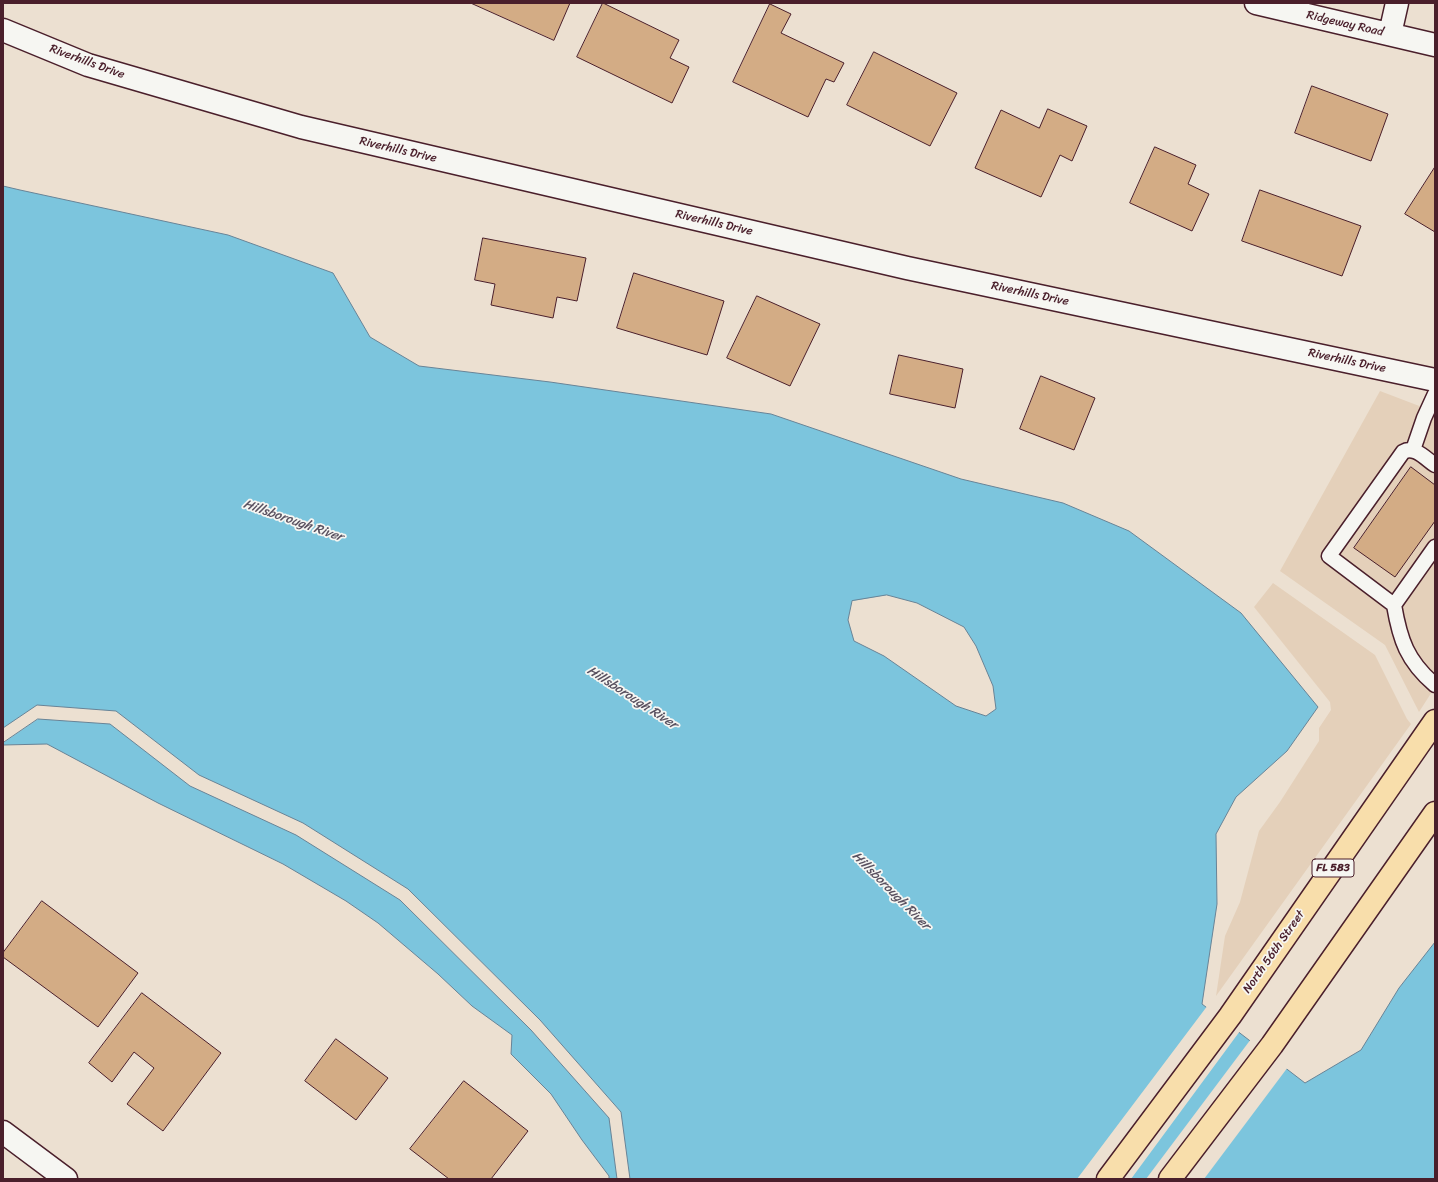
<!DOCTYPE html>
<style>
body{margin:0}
#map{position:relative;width:1438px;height:1182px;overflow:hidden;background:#ece0d1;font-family:Sriracha,sans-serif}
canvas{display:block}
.frame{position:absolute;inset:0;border:4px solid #4a1f2b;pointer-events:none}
</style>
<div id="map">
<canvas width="1438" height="1182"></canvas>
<div class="frame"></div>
</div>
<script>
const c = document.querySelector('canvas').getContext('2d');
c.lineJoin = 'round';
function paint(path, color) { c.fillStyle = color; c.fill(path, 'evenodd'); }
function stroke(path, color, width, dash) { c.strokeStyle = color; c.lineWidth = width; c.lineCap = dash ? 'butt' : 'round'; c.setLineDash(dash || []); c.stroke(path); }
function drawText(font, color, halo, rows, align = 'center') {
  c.font = font + ' Sriracha,sans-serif'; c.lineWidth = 3.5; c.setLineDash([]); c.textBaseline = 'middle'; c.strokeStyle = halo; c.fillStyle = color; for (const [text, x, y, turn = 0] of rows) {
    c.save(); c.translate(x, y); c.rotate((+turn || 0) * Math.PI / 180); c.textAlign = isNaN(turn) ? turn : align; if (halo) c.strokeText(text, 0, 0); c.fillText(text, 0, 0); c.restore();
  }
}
const built = new Path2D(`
 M1380,391l55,21v275l-16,25 -34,-67 -105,-74z
 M1273,583l102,72 32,64 4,5 -195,272 9,-60 15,-34 19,-71 21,-29 39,-61v-13l12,-18 -1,-8 -76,-95z`);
const water = new Path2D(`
 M3,186l17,4 208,45 105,38 37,64 49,29 131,16 221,32 190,65 102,24 66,28 112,82 77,94 -31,44 -51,46 -20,37 1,70 -15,100 103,79 56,-33 38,-62 36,-46v237h-805l-9,-67 -81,-92 -132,-131 -105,-66 -104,-48 -83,-64 -79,-6 -34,23zM887,595l30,8 47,24 12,19 17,40 3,23 -10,7 -30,-10 -72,-50 -30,-15 -6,-21 4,-19z
 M38,719l72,5 80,62 106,49 104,65 131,130 78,88 8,61h-8v-3l-27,-36 -31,-46 -40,-40 1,-19 -40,-29 -34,-32 -60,-51 -32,-22 -63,-37 -125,-61 -111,-59 -44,1v-2z`);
const pier = new Path2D(`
 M1208,1005l32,26 -109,148h-54z
 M1251,1039l37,28 -84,112h-58z`);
const building = new Path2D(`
 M471,3h99l-16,37z
 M603,3l76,37 -9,18 19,9 -17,36 -95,-46z
 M770,4l21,10 -10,19 63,30 -10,19 -8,-3 -18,38 -75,-35z
 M874,52l83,41 -27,53 -83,-41z
 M1312,86l76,28 -17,47 -76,-28z
 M1048,109l39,17 -15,35 -12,-6 -19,42 -66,-29 26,-58 38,18z
 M1155,147l41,18 -8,19 21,10 -17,37 -62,-28z
 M1435,167v65l-30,-18z
 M1260,190l101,36 -19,50 -100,-35z
 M483,238l103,20 -9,43 -20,-4 -4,21 -62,-13 4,-21 -20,-4z
 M634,273l90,28 -17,54 -90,-27z
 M757,296l63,28 -30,62 -63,-28z
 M899,355l64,14 -8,39 -65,-14z
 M1041,376l54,22 -21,52 -54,-21z
 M1411,467l24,18v36l-40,56 -41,-29z
 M42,901l96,72 -40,54 -95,-70v-4z
 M142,993l79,60 -58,78 -36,-27 27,-36 -20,-16 -22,30 -23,-19z
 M336,1039l52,39 -32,42 -51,-39z
 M464,1081l64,50 -37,48h-42l-39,-30z`);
const service = new Path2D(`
 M1413,450l11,-32 11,-24
 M1435,547l-41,58c6,35 13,56 41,80
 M1394,605l-65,-49 74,-104c11,-7 23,7 32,13`);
const minor = new Path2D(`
 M1256,3l179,42
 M1390,34l7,-31
 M3,1132l63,47`);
const tertiary = new Path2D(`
 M3,30l85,35 213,62 606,141 528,112`);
const primary = new Path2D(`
 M1108,1179l122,-163 205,-295
 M1170,1179l102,-134 163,-232`);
const shields = [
 [1333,868,42]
];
const shieldNames = [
 ["FL 583",1333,868]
];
const streetNames = [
 ["Ridgeway Road",1345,24,13],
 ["Riverhills Drive",87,62,20],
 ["Riverhills Drive",398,150,13],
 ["Riverhills Drive",714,223,13],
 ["Riverhills Drive",1030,294,12],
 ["Riverhills Drive",1347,361,12],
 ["North 56th Street",1274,952,-55]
];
const waterNames = [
 ["Hillsborough River",293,521,19],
 ["Hillsborough River",632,698,33],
 ["Hillsborough River",891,891,45]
];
paint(built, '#e4d0ba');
paint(water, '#7cc5dd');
stroke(water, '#688396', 1);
paint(pier, '#ece0d1');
paint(building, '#d3ac85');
stroke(building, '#4a1f2b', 1);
stroke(service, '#4a1f2b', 17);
stroke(minor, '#4a1f2b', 25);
stroke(tertiary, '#4a1f2b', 25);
stroke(primary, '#4a1f2b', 25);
stroke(service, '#f6f6f2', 14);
stroke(minor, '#f6f6f2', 22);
stroke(tertiary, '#f6f6f2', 22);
stroke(primary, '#f8deab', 22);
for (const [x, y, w] of shields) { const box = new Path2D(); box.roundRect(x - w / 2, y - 9, w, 18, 3); c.fillStyle = '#f6f6f2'; c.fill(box); stroke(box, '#4a1f2b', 1); }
drawText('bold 11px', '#4a1f2b', null, shieldNames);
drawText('12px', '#4a1f2b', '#f6f6f2', streetNames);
drawText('italic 13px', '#595160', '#f6f6f2', waterNames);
</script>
